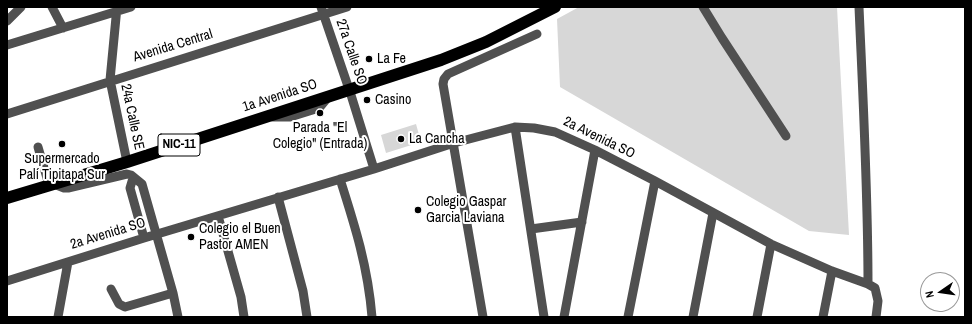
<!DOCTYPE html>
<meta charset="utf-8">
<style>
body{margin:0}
#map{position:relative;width:972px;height:324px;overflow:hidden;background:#fff;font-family:"Archivo Narrow",sans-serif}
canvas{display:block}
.frame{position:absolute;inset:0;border:8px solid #000;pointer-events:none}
.north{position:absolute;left:920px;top:272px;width:40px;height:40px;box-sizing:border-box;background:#fff;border:1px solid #999;border-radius:50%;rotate:257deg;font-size:11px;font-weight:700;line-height:16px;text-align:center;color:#000}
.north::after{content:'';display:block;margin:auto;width:14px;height:18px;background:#000;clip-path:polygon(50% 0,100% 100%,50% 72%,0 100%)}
</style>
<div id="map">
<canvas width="972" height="324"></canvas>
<div class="frame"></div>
<div class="north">N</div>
</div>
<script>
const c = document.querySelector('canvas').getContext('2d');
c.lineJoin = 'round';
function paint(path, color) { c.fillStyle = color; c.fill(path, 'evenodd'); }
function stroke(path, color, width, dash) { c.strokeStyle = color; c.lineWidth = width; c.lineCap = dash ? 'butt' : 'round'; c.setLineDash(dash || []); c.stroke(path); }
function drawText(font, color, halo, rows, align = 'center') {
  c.font = font + ' "Archivo Narrow",sans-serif'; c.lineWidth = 4; c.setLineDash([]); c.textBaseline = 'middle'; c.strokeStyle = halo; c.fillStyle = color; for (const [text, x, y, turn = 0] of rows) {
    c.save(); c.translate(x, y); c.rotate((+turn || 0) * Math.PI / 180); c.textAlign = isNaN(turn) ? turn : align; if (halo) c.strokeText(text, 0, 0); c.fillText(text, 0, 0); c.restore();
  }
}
const green = new Path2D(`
 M579,7h258l12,228 -40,-4 -249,-144 -3,-68z
 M416,124l5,18 -35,11 -5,-18z`);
const minor = new Path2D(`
 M52,7l11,21
 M117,7l-7,73 17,82
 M321,7l30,88 23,74
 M703,7l19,31 64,98
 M859,7c4,92 9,184 9,277
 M7,21l14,-14
 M7,45l124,-38
 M7,114l340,-107
 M273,117h17l29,-9 10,-12
 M515,127l29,190
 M38,147l11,38
 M133,178l-3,10 14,50
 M340,179c15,47 28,88 32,138
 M54,184l10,4h4l59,-14 4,1 11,9 31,109 5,24
 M278,197l25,94 4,26
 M218,216l23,81 3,20
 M531,229l51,-7
 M7,281l137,-43 230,-69 80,-26 61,-16 19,1 21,4 40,18 60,31 116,63 61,27 36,13 7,4 3,13 -2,16
 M111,289l8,15 6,3 48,-14
 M58,317l10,-55
 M483,317l-40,-233 1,-5 4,-5 89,-40
 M564,317l31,-167
 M628,317l27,-136
 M693,317l20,-104
 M757,317l14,-73
 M823,317l9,-46`);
const highway = new Path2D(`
 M7,198l120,-36 314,-102 45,-18 69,-35`);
const markers = [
 [369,59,4,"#000"],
 [367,100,4,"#000"],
 [320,113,4,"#000"],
 [401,139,4,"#000"],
 [62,144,4,"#000"],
 [418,210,4,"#000"],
 [191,237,4,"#000"]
];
const shields = [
 [179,145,42]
];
const shieldNames = [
 ["NIC-11",179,145]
];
const streetNames = [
 ["Avenida Central",173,46,-17],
 ["27a Calle SO",351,52,71],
 ["1a Avenida SO",280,96,-18],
 ["24a Calle SE",132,117,78],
 ["2a Avenida SO",599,138,26],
 ["2a Avenida SO",108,234,-17]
];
const poiNames = [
 ["La Fe",377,59],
 ["Casino",375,100],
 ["Parada \"El",320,128,"center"],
 ["Colegio\" (Entrada)",320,144,"center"],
 ["La Cancha",409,139],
 ["Supermercado",62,159,"center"],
 ["Palí Tipitapa Sur",62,175,"center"],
 ["Colegio Gaspar",426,202],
 ["Garcia Laviana",426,218],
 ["Colegio el Buen",199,229],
 ["Pastor AMEN",199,245]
];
paint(green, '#d7d7d7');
stroke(minor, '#505050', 9);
stroke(highway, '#000', 12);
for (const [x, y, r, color] of markers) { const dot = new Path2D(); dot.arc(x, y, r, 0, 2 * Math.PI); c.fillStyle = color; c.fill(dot); stroke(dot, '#fff', 1.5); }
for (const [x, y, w] of shields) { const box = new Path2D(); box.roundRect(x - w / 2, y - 11, w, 22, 3); c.fillStyle = '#fff'; c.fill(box); stroke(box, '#000', 1); }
drawText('bold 13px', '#000', null, shieldNames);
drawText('14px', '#000', '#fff', streetNames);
drawText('14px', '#000', '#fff', poiNames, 'left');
</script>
